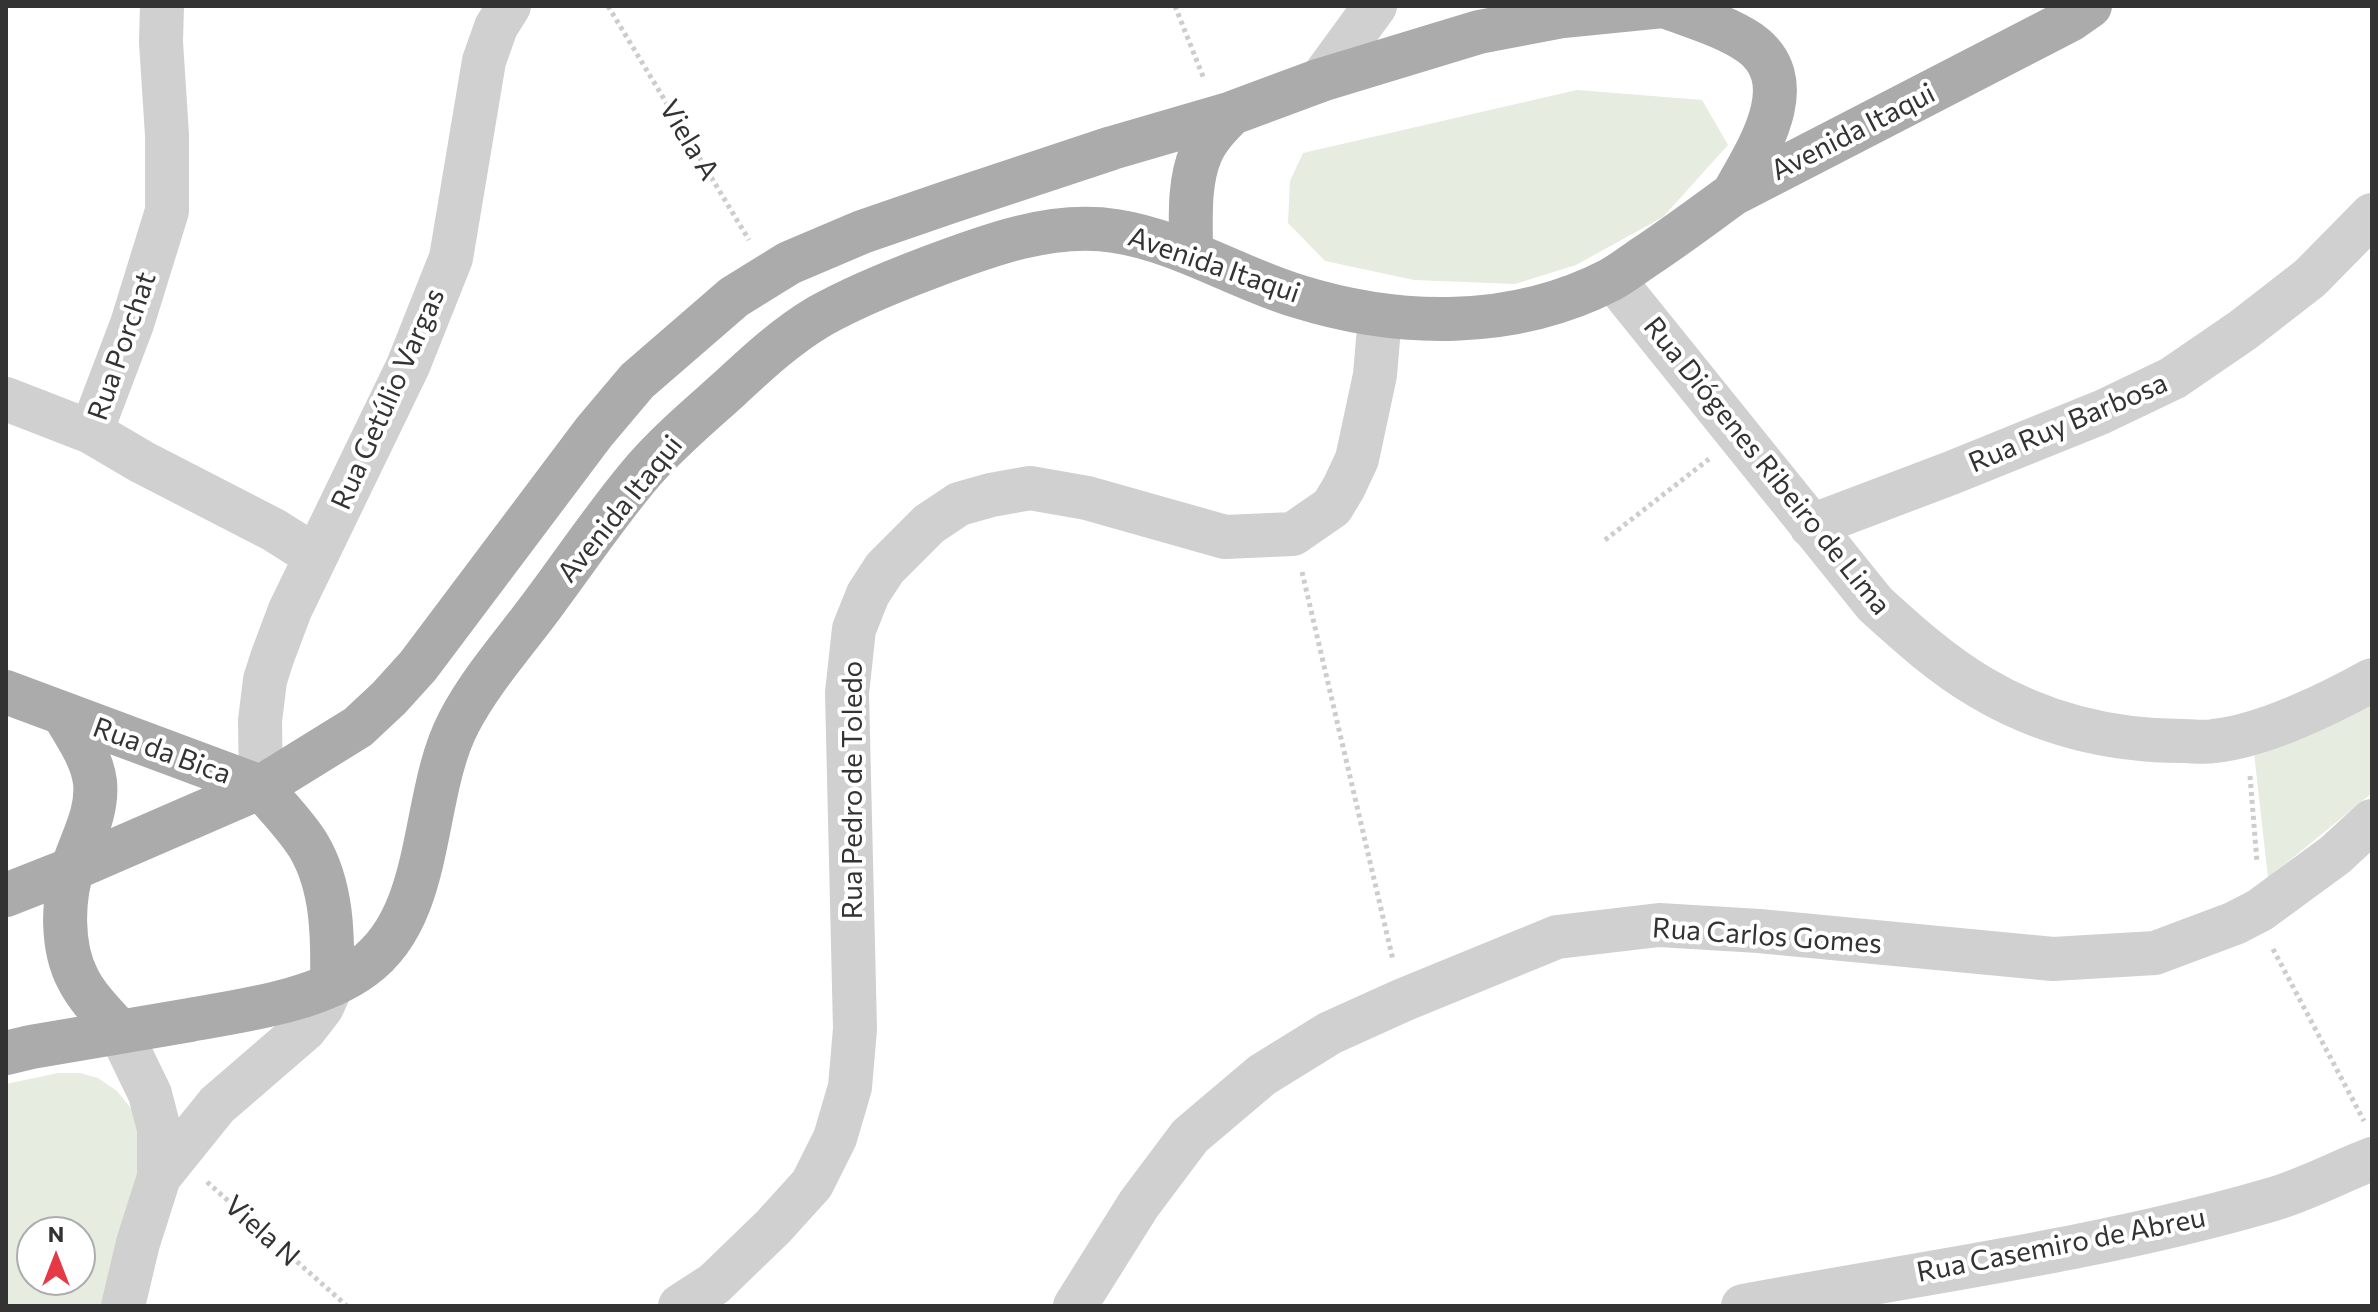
<!DOCTYPE html>
<meta charset="utf-8">
<style>
body{margin:0}
#map{position:relative;width:2378px;height:1312px;overflow:hidden;background:#fff;font-family:Commissioner,sans-serif}
canvas{display:block}
.frame{position:absolute;inset:0;border:8px solid #333;pointer-events:none}
.north{position:absolute;left:16px;top:1216px;width:80px;height:80px;box-sizing:border-box;background:#fff;border:2px solid #adadad;border-radius:50%;rotate:0deg;font-size:22px;font-weight:700;line-height:32px;text-align:center;color:#333}
.north::after{content:'';display:block;margin:auto;width:28px;height:36px;background:#e63946;clip-path:polygon(50% 0,100% 100%,50% 72%,0 100%)}
</style>
<div id="map">
<canvas width="2378" height="1312"></canvas>
<div class="frame"></div>
<div class="north">N</div>
</div>
<script>
const c = document.querySelector('canvas').getContext('2d');
c.lineJoin = 'round';
function paint(path, color) { c.fillStyle = color; c.fill(path, 'evenodd'); }
function stroke(path, color, width, dash) { c.strokeStyle = color; c.lineWidth = width; c.lineCap = dash ? 'butt' : 'round'; c.setLineDash(dash || []); c.stroke(path); }
function drawText(font, color, halo, rows, align = 'center') {
  c.font = font + ' Commissioner,sans-serif'; c.lineWidth = 8; c.setLineDash([]); c.textBaseline = 'middle'; c.strokeStyle = halo; c.fillStyle = color; for (const [text, x, y, turn = 0] of rows) {
    c.save(); c.translate(x, y); c.rotate((+turn || 0) * Math.PI / 180); c.textAlign = isNaN(turn) ? turn : align; if (halo) c.strokeText(text, 0, 0); c.fillText(text, 0, 0); c.restore();
  }
}
const green = new Path2D(`
 M1577,90l125,10 26,45 -65,72 -87,48 -61,19 -101,-4 -89,-19 -37,-38 2,-42 13,-28z
 M2372,704v89l-104,85 -15,-134z
 M58,1073h22l18,5 19,13 21,26 6,38 -40,151h-98v-222zM32,1232h48v48h-48z`);
const path = new Path2D(`
 M608,6l141,234
 M1175,6l29,73
 M1605,540l104,-81
 M1302,572l91,388
 M2250,776l7,86
 M2273,949l91,172
 M207,1182l140,124`);
const minor = new Path2D(`
 M1321,80l54,-74
 M1613,279l262,325c33,30 66,60 105,83 62,37 132,54 203,54 10,0 21,2 31,0 49,-5 115,-37 158,-61
 M6,399l85,33 51,30 132,68 41,26
 M91,432l41,-108 35,-113v-76l-6,-93 1,-36
 M1811,526l140,-53 151,-61 71,-34 70,-48 67,-52 62,-63
 M261,787l-1,-66 5,-41 7,-22 18,-48 118,-244 43,-108 33,-197 12,-34 13,-21
 M120,1032l30,62 9,35v48l-21,66 -15,63
 M159,1177l58,-72 88,-76 17,-22 10,-22
 M680,1306l34,-22 59,-57 39,-43 23,-46 15,-51 5,-58 -8,-336 7,-64 14,-35 17,-26 44,-44 30,-20 32,-9 39,-7 57,10 138,39 68,-3 39,-27 12,-20 13,-28 18,-84 5,-59
 M1075,1306l64,-102 51,-68 72,-61 68,-42 73,-33 154,-63 102,-12 100,6 294,28 102,-6 80,-30 25,-13 75,-55 37,-34
 M1743,1306c176,-33 355,-56 527,-106 35,-10 68,-28 102,-41`);
const major = new Path2D(`
 M1664,6c29,11 61,20 86,37 54,39 7,108 -17,151
 M1191,253c0,-32 -3,-70 10,-100 7,-16 19,-28 31,-40
 M6,692l255,95
 M64,715c12,20 28,43 31,67 3,30 -12,55 -21,82 -12,34 -13,83 4,115 10,20 27,36 42,53
 M261,787c15,19 34,37 47,58 25,41 25,93 24,140
 M6,895l66,-26 189,-82 97,-60 31,-29 29,-32 176,-234 43,-51 97,-84 55,-34 73,-31 87,-30 163,-54 120,-35 89,-33 158,-48 84,-16 100,-10
 M6,1053l25,-6c53,-9 106,-18 159,-27 54,-10 127,-19 173,-53 73,-53 57,-171 96,-245 23,-44 58,-82 87,-122 32,-43 62,-88 97,-129 25,-29 56,-55 85,-81 29,-27 58,-54 92,-74 34,-19 71,-34 108,-48 58,-22 124,-47 187,-37 65,10 120,46 182,65 102,32 216,34 313,-16 13,-7 24,-16 36,-24 30,-20 58,-41 87,-62l337,-174 20,-14`);
const streetNames = [
 ["Avenida Itaqui",1853,132,-27],
 ["Viela A",689,140,59],
 ["Avenida Itaqui",1214,265,19],
 ["Rua Porchat",122,346,-71],
 ["Rua Getúlio Vargas",388,399,-66],
 ["Rua Ruy Barbosa",2068,423,-23],
 ["Rua Diógenes Ribeiro de Lima",1767,466,51],
 ["Avenida Itaqui",620,509,-51],
 ["Rua da Bica",162,751,20],
 ["Rua Pedro de Toledo",853,790,-90],
 ["Rua Carlos Gomes",1767,936,4],
 ["Viela N",262,1231,42],
 ["Rua Casemiro de Abreu",2061,1245,-11]
];
paint(green, '#e6ecdf');
stroke(path, '#cdcdcd', 5, [4, 4]);
stroke(minor, '#d0d0d0', 44);
stroke(major, '#ababab', 44);
drawText('28px', '#333', '#fff', streetNames);
</script>
